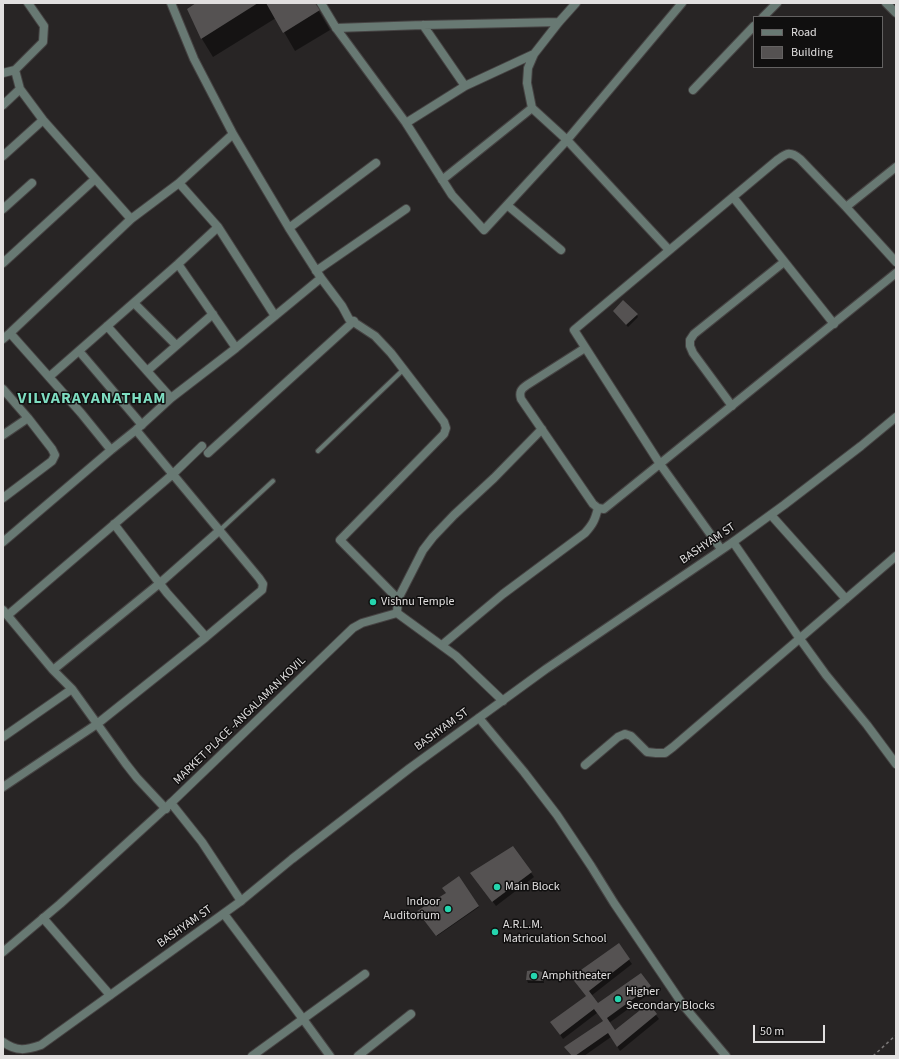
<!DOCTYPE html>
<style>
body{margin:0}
#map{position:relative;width:899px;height:1059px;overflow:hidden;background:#282525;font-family:"Source Sans 3",sans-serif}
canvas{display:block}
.frame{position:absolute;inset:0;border:4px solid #e1dfdf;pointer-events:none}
.legend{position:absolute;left:753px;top:16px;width:130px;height:52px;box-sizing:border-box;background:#100f0f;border:1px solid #646262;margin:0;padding:5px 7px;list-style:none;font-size:12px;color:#e1dfdf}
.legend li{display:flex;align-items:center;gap:8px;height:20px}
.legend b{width:20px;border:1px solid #646262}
.scale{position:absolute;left:753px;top:1025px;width:72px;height:18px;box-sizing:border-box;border:2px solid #e1dfdf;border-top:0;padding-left:5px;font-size:12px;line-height:14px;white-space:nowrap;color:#e1dfdf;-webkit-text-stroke:3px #100f0f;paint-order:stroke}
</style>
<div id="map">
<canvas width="899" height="1059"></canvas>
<div class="frame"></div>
<ul class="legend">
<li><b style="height:5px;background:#687973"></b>Road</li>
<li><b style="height:11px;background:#555252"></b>Building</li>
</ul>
<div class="scale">50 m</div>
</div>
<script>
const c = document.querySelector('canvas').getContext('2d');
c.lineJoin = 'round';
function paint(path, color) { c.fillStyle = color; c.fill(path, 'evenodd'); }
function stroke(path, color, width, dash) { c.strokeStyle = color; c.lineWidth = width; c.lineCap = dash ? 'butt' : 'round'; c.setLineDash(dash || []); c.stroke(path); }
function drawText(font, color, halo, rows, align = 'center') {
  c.font = font + ' "Source Sans 3",sans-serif'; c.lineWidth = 3; c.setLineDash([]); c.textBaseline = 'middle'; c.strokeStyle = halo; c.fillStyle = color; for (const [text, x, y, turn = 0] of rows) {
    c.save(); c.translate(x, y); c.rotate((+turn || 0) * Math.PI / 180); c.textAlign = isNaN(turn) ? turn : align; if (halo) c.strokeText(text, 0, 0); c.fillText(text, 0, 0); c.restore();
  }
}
const shadow = new Path2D(`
 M198,3h116l16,27 -35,21 -19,-33 -63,39 -11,-18 -14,-29z
 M614,311l23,4 1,2 -10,10z
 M513,848l21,29 -38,29 -22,-29z
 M459,878l20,29 -42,29 -18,-25 28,-18z
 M618,945l14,19 -41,32 7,8 52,-18 3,5 -44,32 6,9 33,-28 11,15 -39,32 -9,-14 -27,19h-12l-6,-8 38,-26 -7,-9 -34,26 -9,-13 33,-30 -12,-15z
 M528,972l14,1 1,3 1,7h-16l-1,-3z`);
const building = new Path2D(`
 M196,3h62l-57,36 -14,-30z
 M266,3h49l5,7 -37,23z
 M623,300l15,14 -12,11 -13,-14z
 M513,846l19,26 -40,30 -22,-29z
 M459,876l20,30 -43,30 -19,-25 29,-18 -4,-5z
 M619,943l11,16 -41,32 9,12 43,-30 10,13 -44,32 8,12 34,-27 8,11 -40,33 -9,-14 -33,23h-3l-8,-9 39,-26 -9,-12 -34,26 -10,-13 36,-26 -15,-19z
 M535,970l7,2 1,9 -17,-1 1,-9z`);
const path = new Path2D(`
 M873,1056l23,-21`);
const service = new Path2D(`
 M318,451l86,-82
 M220,530l53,-49`);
const minor = new Path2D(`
 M171,3l23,56 39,75 56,94 32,50 21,28 7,13 26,17 16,17 53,69 2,6 -2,6 -104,106 58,59
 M321,3l15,25 70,95 46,72 32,35 83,-90 115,-137
 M576,3l-17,19 -25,32 -6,14 -1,15 5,25 35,32 102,110
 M886,3l10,10
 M763,17l14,-14
 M423,25l42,61
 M336,28l87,-3 136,-3
 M15,70l28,-28 1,-16 -16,-23
 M3,73l12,-3 5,19 23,31 88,99 48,-36 54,-49
 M693,90l61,-64
 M3,105l17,-16
 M406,123l59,-37 69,-32
 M3,156l40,-36
 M896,167l-50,40 50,55
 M442,180l90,-72
 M179,183l39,44 57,89
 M733,197l101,127
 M507,205l54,45
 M3,209l29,-26
 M289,228l87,-65
 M3,263l92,-84
 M178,264l58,84
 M316,271l90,-62
 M134,303l42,42
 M107,326l64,72
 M10,333l121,-114
 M3,339l7,-6 71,80 30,37
 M585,348l-58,37c-6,4 -8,7 -6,14l72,105 5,4 6,1 292,-236
 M79,351l63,74
 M147,371l66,-57
 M49,377l129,-113 40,-37
 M3,389l25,29 24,31 3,6 -3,6 -49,37
 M732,406l-39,-53 -3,-7v-6l4,-6 90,-72
 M136,430l35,-32 65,-50 85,-70
 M3,435l25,-17
 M208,453l146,-132
 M771,515l75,84
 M114,524l53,69 39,44
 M3,542l108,-92 25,-20 123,148 4,6 -1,6 -56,47 -109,87 -94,63
 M733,542l67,97 26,36 41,50 29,39
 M721,549l-61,-85 -86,-134 202,-169c10,-7 13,-11 24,-2l46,48
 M3,610l50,60 19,19 54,75 11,14 29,31
 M397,613l1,-14 25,-49 10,-13 21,-22 40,-37 48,-49
 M8,615l165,-141 29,-28
 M442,645l61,-51 82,-61c8,-9 10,-13 13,-25
 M53,670l107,-87 60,-53
 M479,718l45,54 33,43 34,51 23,37 69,102 43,51
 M3,737l69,-48
 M585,765l33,-28 7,-3 6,2 16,16 9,1h9l8,-6 223,-191
 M171,803l31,39 39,59
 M224,914l79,105 -51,37
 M43,918l67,77
 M330,1056l-27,-37 62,-45
 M358,1056l53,-42`);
const tertiary = new Path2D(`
 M3,952l57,-48 111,-101 182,-175 9,-5 35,-10 59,43 47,45
 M3,1042c14,10 23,8 38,3l200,-144 51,-42 118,-91 136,-99 187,-127 51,-37 77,-59 35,-29`);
const markers = [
 [373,602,4,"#25d5ae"],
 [497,887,4,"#25d5ae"],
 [448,909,4,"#25d5ae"],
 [495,932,4,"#25d5ae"],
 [534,976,4,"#25d5ae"],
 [618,999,4,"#25d5ae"]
];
const streetNames = [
 ["BASHYAM ST",708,544,-34],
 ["MARKET PLACE -ANGALAMAN KOVIL",240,721,-44],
 ["BASHYAM ST",442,730,-36],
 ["BASHYAM ST",185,927,-35]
];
const poiNames = [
 ["Vishnu Temple",381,602],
 ["Main Block",505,887],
 ["Indoor",440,902,"right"],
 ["Auditorium",440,916,"right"],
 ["A.R.L.M.",503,925],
 ["Matriculation School",503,939],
 ["Amphitheater",542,976],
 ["Higher",626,992],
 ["Secondary Blocks",626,1006]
];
const districtNames = [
 ["VILVARAYANATHAM",92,399]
];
paint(shadow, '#0007');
paint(building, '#555252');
stroke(service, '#464343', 6);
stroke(minor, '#464343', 10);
stroke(tertiary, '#464343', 10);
stroke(path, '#7a7777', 1.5, [3, 3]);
stroke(service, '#687973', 4);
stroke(minor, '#687973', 8);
stroke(tertiary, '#687973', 8);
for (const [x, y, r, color] of markers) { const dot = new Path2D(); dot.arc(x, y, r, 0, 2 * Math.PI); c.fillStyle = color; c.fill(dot); stroke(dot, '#100f0f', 1.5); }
drawText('12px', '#e1dfdf', '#100f0f', streetNames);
drawText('12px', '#e1dfdf', '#100f0f', poiNames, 'left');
c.letterSpacing = '1px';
drawText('bold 16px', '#7eddc1', '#100f0f', districtNames);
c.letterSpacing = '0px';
</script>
